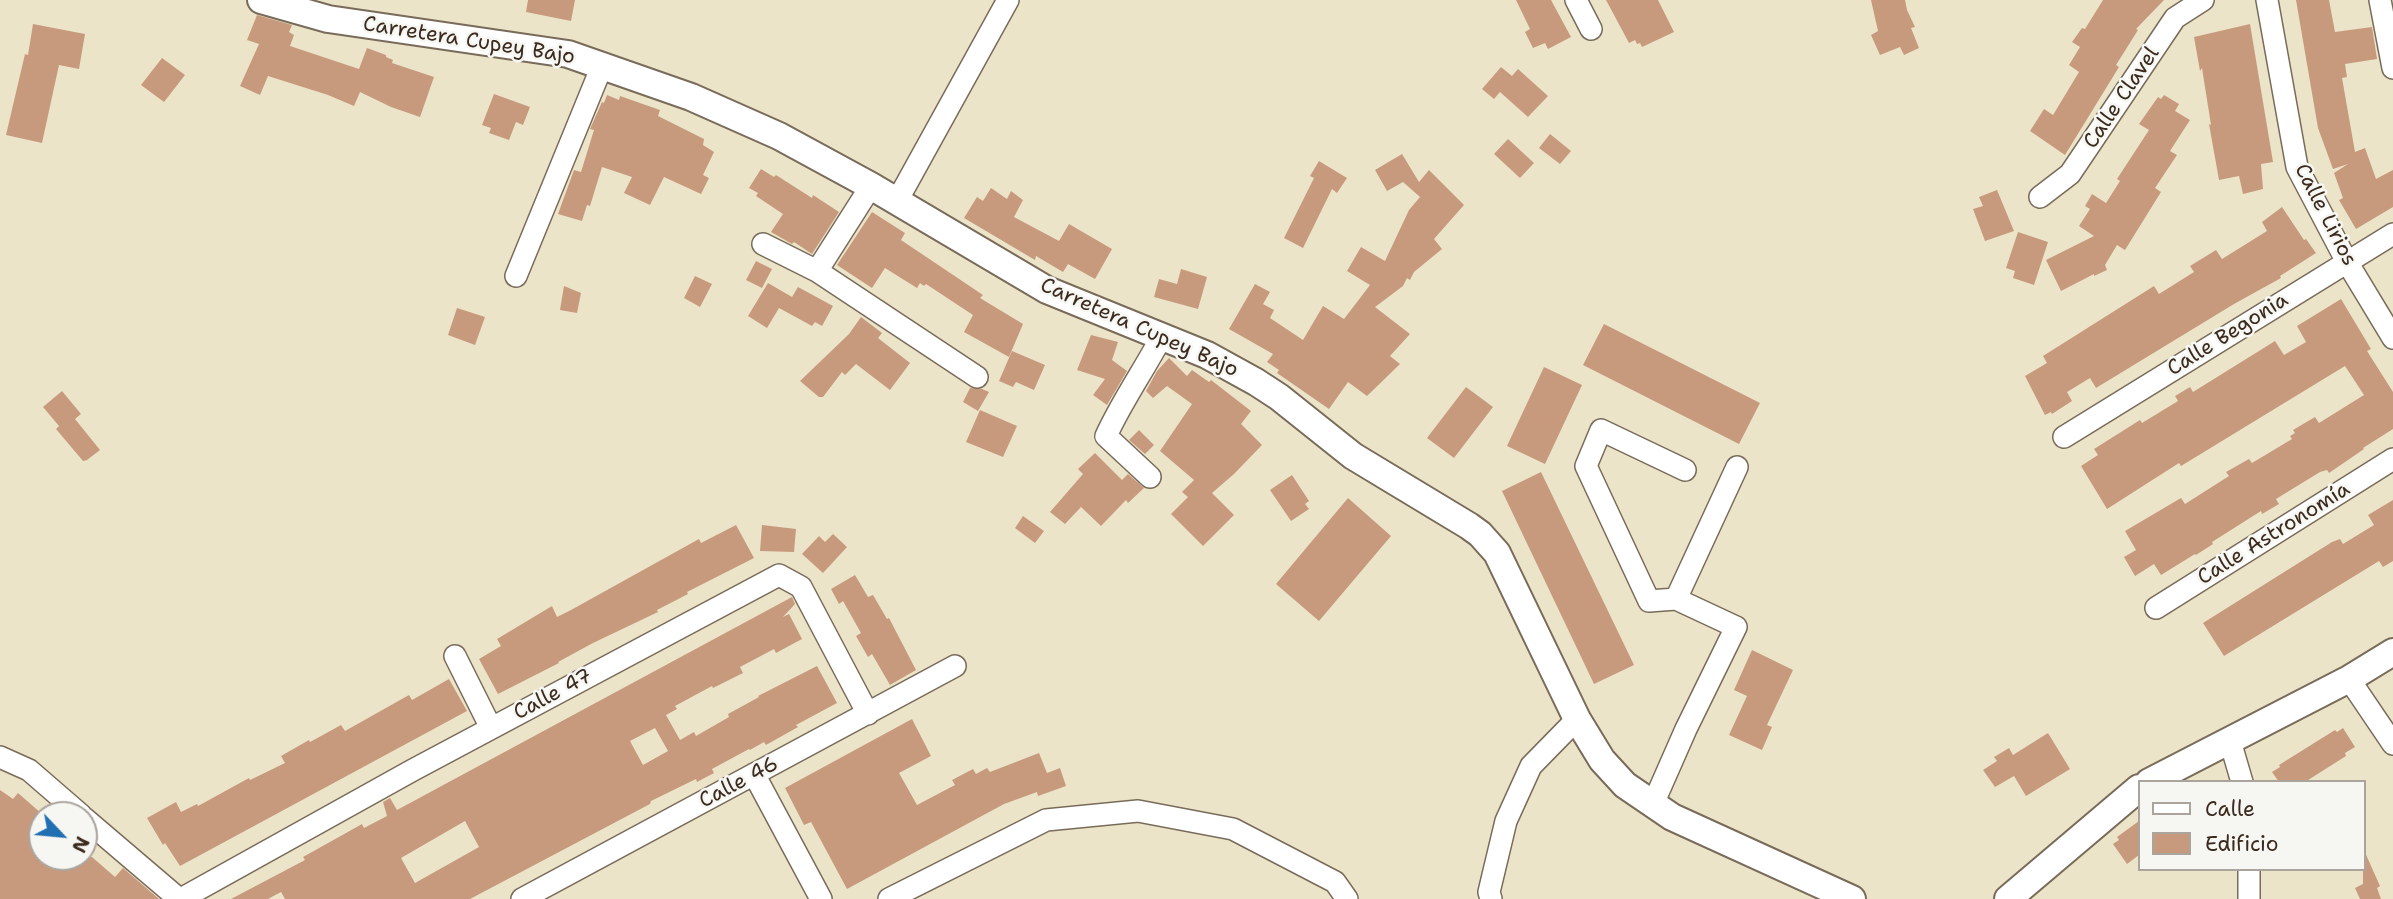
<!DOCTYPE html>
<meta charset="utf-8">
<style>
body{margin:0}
#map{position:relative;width:2393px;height:899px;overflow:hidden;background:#ece4c8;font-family:"Shantell Sans",sans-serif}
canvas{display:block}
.legend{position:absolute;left:2138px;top:780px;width:228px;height:91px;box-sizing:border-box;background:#f6f6f2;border:2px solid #aba49d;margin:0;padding:9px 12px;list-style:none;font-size:21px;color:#3b2a1e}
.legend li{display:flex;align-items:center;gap:14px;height:35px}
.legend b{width:35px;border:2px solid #aba49d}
.north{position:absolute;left:28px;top:801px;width:70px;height:70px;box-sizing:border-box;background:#f6f6f2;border:2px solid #aba49d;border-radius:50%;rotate:116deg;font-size:19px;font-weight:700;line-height:28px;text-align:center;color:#3b2a1e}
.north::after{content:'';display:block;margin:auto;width:24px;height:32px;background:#1f6fb2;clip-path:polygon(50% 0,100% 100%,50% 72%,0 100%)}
</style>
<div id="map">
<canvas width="2393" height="899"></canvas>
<ul class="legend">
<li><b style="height:9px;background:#fff"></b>Calle</li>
<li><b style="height:19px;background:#c79a7e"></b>Edificio</li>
</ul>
<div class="north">N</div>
</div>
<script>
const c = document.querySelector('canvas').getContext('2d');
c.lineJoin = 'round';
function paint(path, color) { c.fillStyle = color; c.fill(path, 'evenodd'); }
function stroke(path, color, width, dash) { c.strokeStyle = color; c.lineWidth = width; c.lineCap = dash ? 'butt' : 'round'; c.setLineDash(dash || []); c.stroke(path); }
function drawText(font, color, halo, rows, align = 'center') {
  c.font = font + ' "Shantell Sans",sans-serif'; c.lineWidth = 5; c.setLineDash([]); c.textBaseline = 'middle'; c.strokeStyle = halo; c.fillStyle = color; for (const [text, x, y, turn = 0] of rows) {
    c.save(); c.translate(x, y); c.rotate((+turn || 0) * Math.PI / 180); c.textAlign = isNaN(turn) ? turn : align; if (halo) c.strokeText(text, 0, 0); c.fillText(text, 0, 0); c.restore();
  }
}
const building = new Path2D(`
 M528,0h47l-4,21 -45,-9z
 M1516,0h35l20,37 -23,12 -3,-6 -12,5 -8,-16 5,-3z
 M1606,0h52l16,32 -32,15 -2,-4 -3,1 -2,-4 -6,3z
 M1871,0h34l2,10 8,17 -4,1 8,20 -15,7 -4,-8 -20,8 -9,-20 7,-4z
 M2103,0h61l-28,29 2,1 -22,35 3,2 -54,88 -35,-24 14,-22 9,6 26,-43 -10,-7 11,-18 -8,-5 10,-14 3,1z
 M2296,0h33l6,32 37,-5 5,32 -32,5 2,13 -5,1 13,74 10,-4 11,31 17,-9v37l-37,22 -17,-29 4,-2 -9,-25 14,-9 -15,5 -15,-41z
 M257,15l35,10 -3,7 5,3 -4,11 69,23 8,-21 19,7v2l7,3 -1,3 42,14 -14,40 -29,-10 -31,-15 -6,14 -26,-11 -60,-19 -8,19 -20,-9 19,-42 -12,-4z
 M33,24l52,10 -6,35 -20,-4 -17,78 -36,-8 19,-81 3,1z
 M2250,24l23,138 -12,2 2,25 -20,5 -4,-18 -20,4 -10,-56 2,1 -9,-57 -2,3 -6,-34z
 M162,58l23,17 -21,27 -23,-17z
 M1501,67l11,9 6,-7 30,27 -20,21 -28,-25 -6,7 -12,-10z
 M494,94l36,13 -7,18 -7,-3 -7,18 -20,-7 2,-5 -9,-3z
 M607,95l12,5 1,-4 40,14 -2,6 46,23 -1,6 11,7 -11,23 6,3 -8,16 -37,-17 -14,28 -26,-12 8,-16 -30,-10 -12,39 -3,-1 -5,16 -24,-7 16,-44 7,2 13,-42 -4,-1 12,-27 2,1z
 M2164,95l15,9 -4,7 15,9 -20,31 7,4 -22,33 6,4 -36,58 -8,-5 -12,20 2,5 -13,6v-2l-33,17 -15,-31 48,-24 -15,-10 11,-17 -5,-3 7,-12 14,9 14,-22 -3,-2 32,-49 -10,-6 19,-27 3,2z
 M1550,134l21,17 -11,13 -21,-16z
 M1508,139l26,24 -14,15 -26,-24z
 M1402,154l17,28 10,-12 35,35 -30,34 8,10 -28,23 -4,8 -3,-2 -4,8 -28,21 35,27 -20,22 10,8 -33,32 -19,-14 -19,27 -52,-36 2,-3 -12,-8 6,-8 -44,-25 26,-45 15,8 -7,12 11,6 -4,8 33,22 20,-34 21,13 26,-34 -23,-14 14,-24 24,14 24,-51 11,-13 -17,-15 -16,9 -12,-21z
 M1319,161l28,17 -10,15 -5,-4 -29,59 -19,-10 30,-60 -4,-2z
 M761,169l13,8 2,-2 36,23 1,-3 26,17 -27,42 -18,-12 -2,2 -21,-12 12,-18 -27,-18 2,-3 -9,-5z
 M991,188l16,11 4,-8 12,9 -9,17 45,24 10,-17 43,25 -17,30 -27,-15 -5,8 -27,-16 -1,4 -71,-42 13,-21 6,4z
 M1997,190l17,41 -29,10 -12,-32 10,-3 -4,-9z
 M2282,207l22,33 2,-1 10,14 -36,23 1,2 -47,26 -138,84 -6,-10 -23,14 5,9 -20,13 -1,-2 -6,3 -20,-39 22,-13 -4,-7 111,-70 5,8 35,-22 -4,-6 26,-16 6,9 45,-28 -5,-9z
 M872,212l33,21 -4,7 82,55 -3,3 43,26 -14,33 -45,-25 9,-17 -47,-31 -2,2 -4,-3 -3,5 -32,-20 -13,20 -35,-23z
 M2018,232l30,10 -14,43 -21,-7 2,-7 -9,-3z
 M756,261l16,8 -10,19 -16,-8z
 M1181,269l26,8 -9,32 -44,-12 5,-18 18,5z
 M695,276l17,8 -12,23 -16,-9z
 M768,283l24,14 6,-10 35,19 -11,20 -7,-4 -3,4 -33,-18 -12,20 -19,-12z
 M564,286l17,7 -4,20 -17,-3z
 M2341,299l30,50 -4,2 26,41v37l-30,19 1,1 -35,24 -2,-3 -7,2 -44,27 3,5 -17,10 -1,-3 -49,31 1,2 -17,11 -1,-1 -34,21 -7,-11 -19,12 -11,-19 12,-7 -11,-19 56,-33 4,6 44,-28 -3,-4 23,-13 3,4 40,-24 -2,-3 5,-3 -2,-3 22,-13 4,6 45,-28 -19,-29 -164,100 -2,-3 -72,46 -26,-43 17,-11 -4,-6 46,-29 2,3 36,-22 -3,-5 15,-9 3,5 82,-51 9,14 22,-13 -9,-16z
 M457,308l28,9 -10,28 -27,-10z
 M861,317l21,16 -4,5 32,25 -20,27 -34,-26 -11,11 -3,-3 -19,25h-4l-19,-16 49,-47z
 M1604,324l156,79 -21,41 -156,-79z
 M1091,335l27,7 -6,18 15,11 -20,34 -14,-10 12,-16 -28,-9z
 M1012,351l33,14 -11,25 -18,-8 -3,5 -14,-6z
 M1169,358l18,18 5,-6 17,12 2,-2 40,31 -10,13 21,21 -28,29 -22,19 22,22 -31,31 -32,-32 17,-17 -6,-5 12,-12 -34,-29 32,-47 -25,-18 -14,12 -7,-7 11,-20z
 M1544,367l38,18 -37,79 -38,-18z
 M1466,387l27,20 -39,51 -27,-20z
 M970,388l12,1 7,3 -11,19 -15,-9z
 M62,391l19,23 -6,5 25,31 -13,10 -4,1 -27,-32 3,-3 -16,-19z
 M980,410l37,16 -14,31 -37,-15z
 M1139,430l15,15 -9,9 -16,-14z
 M1095,453l27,27 6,-6 16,14 -16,15 -2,-3 -25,26 -20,-19 -16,17 -15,-12 33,-38 -5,-5z
 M1541,472l93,193 -40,19 -92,-193z
 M1292,475l17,26 -4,3 4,5 -18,12 -21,-31z
 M1348,498l43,38 -72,85 -43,-37z
 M2393,500v61l-10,6 -4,-6 -155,95 -21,-33 129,-81 8,-3 3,5 31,-19 -6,-10z
 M1023,516l21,15 -9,12 -20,-15z
 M736,525l18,33 -67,34 1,2 -31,16 1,2 -65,31 -35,19 1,1 -61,31 -19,-35 22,-13 -4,-7 55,-33 5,11 14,-7 128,-71 2,4z
 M762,525l34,4 -2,23 -34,-1z
 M833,534l14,13 -24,26 -21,-19 17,-18 6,6z
 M855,575l13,22 5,-2 14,24 2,-1 27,52 -26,15 -18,-31 -4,3 -12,-21 5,-3 -18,-32 -4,3 -8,-15z
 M792,597l3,7 -12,13 6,-3 13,25 -26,14 -2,-4 -34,18 3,6 -30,15 -1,-2 -37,20 2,3 -11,6 14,25 14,-8 2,4 33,-19 -1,-3 31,-17 -1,-1 59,-30 20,37 -41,22 2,2 -32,18 -2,-3 -14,8 -1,-1 -37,20 2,4 -17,9 -1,-3 -45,22 -1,3 -180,95h-185l-4,-7 -13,7h-37l74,-39 -2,-3 43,-24 16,-9 2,4 23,-12 -4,-14 7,-4 7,12zM655,728l13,23 -25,14 -13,-24zM465,821l14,26 -64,36 -14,-25z
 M1752,650l41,20 -26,55 5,2 -10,23 -33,-15 18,-39 -13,-6z
 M449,679l18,32 -287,155 -15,-23 -2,2 -16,-27 29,-16 5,10 16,-8 1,2 51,-28 1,2 35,-17 -4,-7 28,-16 1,2 31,-17 4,6 64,-36 3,5z
 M912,719l19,37 -32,17 18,32 38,-20 -3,-5 21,-11 3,5 11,-6 3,4 49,-19 8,20 13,-5 6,18 -28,10 -1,-4 -33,12 -157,85 -36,-67 -7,3 -19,-37z
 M2343,728l12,19 -10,6 1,3 -41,26h-26l-7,-10 8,-5 -1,-2 56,-35 2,2z
 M2048,733l22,36 -44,27 -12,-20 -19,11 -12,-17 14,-9 -3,-4 15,-9 4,7z
 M0,790l13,9 5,-6 24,21v43h50l23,20 8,-9 36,31h-159z
 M2139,821v34l-12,9 -14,-20 6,-4 -2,-3z
 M2363,848l17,38 -3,2 4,11h-21l-5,-11 8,-4z`);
const minor = new Path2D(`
 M1576,0l15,29
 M2267,0l30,167 50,95 46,76
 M2380,0l13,68
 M2040,197l30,-23 105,-156 28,-18
 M897,201l111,-201
 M763,244l54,27 160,106
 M817,271l54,-85
 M516,276l86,-210
 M2064,437l329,-203
 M1150,477l-44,-41c16,-35 38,-66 56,-100
 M1676,599l61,-132
 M2156,608l237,-149
 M455,656l36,72
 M2349,679l44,65
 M2230,741l12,41
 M0,757l29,13 52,45
 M754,774l67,125
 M1653,804l33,-75 50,-102 -60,-28 -27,2 -63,-135 15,-36 84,40
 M84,818l95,81
 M2249,869v30
 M181,899l232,-129 366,-195 22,12 67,127
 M522,899l433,-233
 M889,899l157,-79 92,-9 95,18 102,53 12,17
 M1491,899l-2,-7 17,-71 25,-55 46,-47`);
const tertiary = new Path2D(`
 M261,0l67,19 240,35 123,43 88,39 92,50 176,104 160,65 49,27 23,15 74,59 116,70 11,8 17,19 80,166 25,41 23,25 47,32 180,82
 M2149,782l200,-103 44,-27
 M2008,899l131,-111`);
const streetNames = [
 ["Carretera Cupey Bajo",469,41,9],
 ["Calle Clavel",2122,98,-56],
 ["Calle Lirios",2325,215,63],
 ["Carretera Cupey Bajo",1139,328,24],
 ["Calle Begonia",2228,335,-32],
 ["Calle Astronomía",2274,534,-32],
 ["Calle 47",553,695,-28],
 ["Calle 46",739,783,-28]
];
paint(building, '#c79a7e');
stroke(minor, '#796b5a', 24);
stroke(tertiary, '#796b5a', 30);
stroke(minor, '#fff', 21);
stroke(tertiary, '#fff', 26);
drawText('21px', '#3b2a1e', '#f6f6f2', streetNames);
</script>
